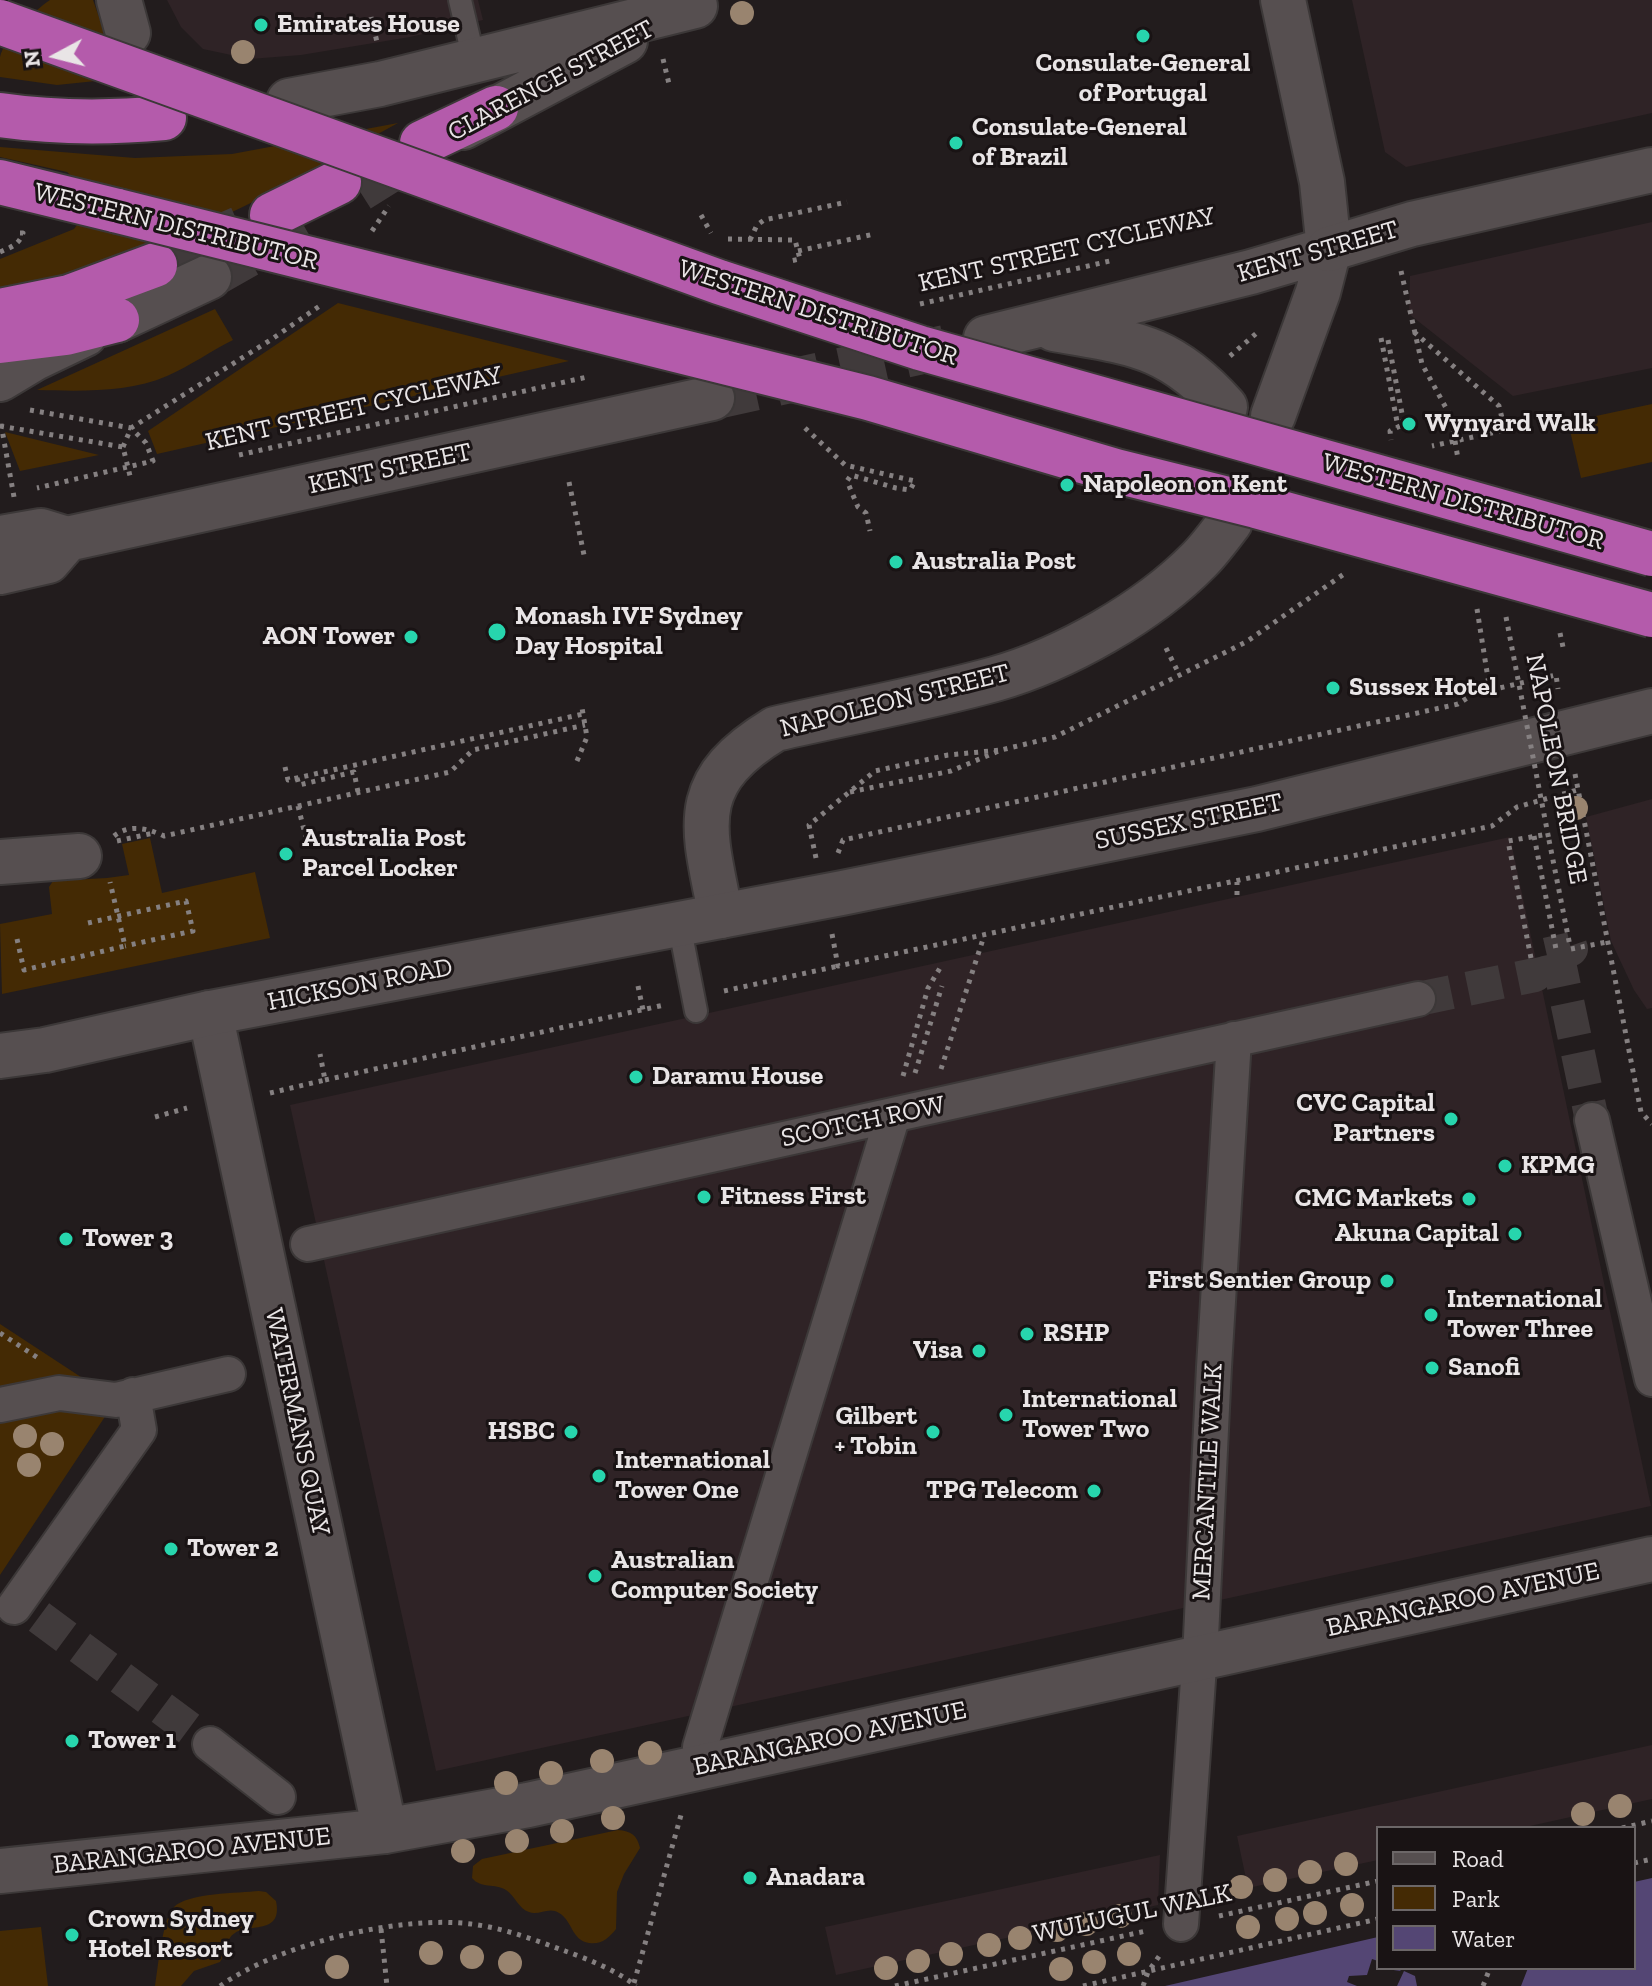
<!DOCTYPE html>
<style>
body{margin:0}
#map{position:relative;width:1652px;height:1986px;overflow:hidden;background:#221c1d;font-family:"Zilla Slab",serif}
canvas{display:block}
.legend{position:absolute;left:1376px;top:1826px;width:260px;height:144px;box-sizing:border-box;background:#191314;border:2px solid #6c6768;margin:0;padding:10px 14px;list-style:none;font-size:24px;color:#e9e5e6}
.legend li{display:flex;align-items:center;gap:16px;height:40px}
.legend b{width:40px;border:2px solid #6c6768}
.north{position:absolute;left:16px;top:16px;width:80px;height:80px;-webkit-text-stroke:6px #191314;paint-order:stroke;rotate:263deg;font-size:22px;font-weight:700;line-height:32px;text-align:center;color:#e9e5e6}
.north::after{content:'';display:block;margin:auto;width:28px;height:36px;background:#e9e5e6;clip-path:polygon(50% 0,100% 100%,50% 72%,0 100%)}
</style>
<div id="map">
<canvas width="1652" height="1986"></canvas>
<ul class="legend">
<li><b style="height:10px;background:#564f50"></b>Road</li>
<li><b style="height:22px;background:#442a04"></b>Park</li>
<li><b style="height:22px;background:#544674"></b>Water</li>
</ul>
<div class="north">N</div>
</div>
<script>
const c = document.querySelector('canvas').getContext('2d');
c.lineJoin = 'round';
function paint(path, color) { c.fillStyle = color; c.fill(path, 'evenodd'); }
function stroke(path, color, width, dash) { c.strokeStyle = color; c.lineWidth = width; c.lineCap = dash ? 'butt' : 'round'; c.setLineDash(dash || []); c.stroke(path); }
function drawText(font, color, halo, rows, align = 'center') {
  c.font = font + ' "Zilla Slab",serif'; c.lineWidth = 6; c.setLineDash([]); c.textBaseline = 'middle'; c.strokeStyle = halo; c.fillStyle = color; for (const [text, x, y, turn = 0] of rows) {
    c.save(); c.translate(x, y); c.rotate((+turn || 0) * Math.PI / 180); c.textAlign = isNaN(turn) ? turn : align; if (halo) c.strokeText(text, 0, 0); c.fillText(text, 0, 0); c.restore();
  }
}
const built = new Path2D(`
 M167,0h311l5,20 -73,17 -109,18 -51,4 -47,-10 -22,-22z
 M1352,0h300v113l-246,54 -21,-15z
 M1652,222v146l-139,28 -104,-82 1,-38z
 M1652,799v209l-5,1 -13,-19 -23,-49 -25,-124z
 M1510,837l141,669 -1215,265 -146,-666z
 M1652,1745v54l-131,29h-143v32l-130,28 -11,-52z
 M1160,1855l-2,50 -322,70 -11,-48z`);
const green = new Path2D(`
 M50,0h43l13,37 19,41 -68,7 -57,-8c0,-6 0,-14 0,-20 4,-18 35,-47 50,-57z
 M398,123l-141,77 -120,58 -137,31v-30l74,-30 11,-15 2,-24 -20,-18 -67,-15v-10l135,11 97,-4z
 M338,303l231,58 -412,93 -9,-23z
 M215,309l18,31c-22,11 -43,26 -66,36 -39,17 -88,15 -130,14z
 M1652,404v58l-71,16 -13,-56z
 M5,432l94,23 -79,16z
 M150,838l12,55 93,-21 15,66 -268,56 -2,-70 52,-10 -3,-27 4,-6 54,-3 22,-3 -7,-31z
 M0,1324l116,76 -116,175z
 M618,1830c13,1 19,5 22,18l-16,26 -7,18 -1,37c-7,9 -15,16 -27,14 -18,-3 -16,-22 -30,-30 -10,-7 -20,3 -30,-1 -10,-3 -14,-16 -23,-22 -11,-7 -25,-1 -34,-12l1,-12 9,-7z
 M259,1891l7,1 10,9c7,34 -26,22 -41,32 -10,6 -9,20 -15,29l-26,9 -13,15h-26c3,-18 7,-66 19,-79 13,-14 65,-14 85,-16z
 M41,1927l7,59h-48v-55z`);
const water = new Path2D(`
 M1652,1878v108h-487l213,-49v31h256v-86z`);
const pier = new Path2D(`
 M1372,1959l6,2v7l23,3 -3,-3h130l-7,18h-104l-2,-10 -11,-5 -7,15h-40l-10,-4 2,-6 18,-1z`);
const pedestrianTunnel = new Path2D(`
 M1557,953l35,167
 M1418,999l117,-24 -4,-17 40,-9 -1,-3
 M39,1617l171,127`);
const minorTunnel = new Path2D(`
 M712,398l233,-51
 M1230,522l25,-48 18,-58`);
const tertiaryTunnel = new Path2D(`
 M359,190l65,-41
 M209,277l94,-53`);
const motorwayTunnel = new Path2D(`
 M155,265l85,-37`);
const path = new Path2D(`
 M371,17l6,25
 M663,59l7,29
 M701,215l10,18
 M372,231l17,-25
 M728,239l67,1 5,19 -10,2
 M750,240l7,-15 7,-5 83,-18
 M798,251l76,-17
 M0,252c11,-5 19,-7 23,-19h-3
 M1401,271l21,93 29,53 7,42
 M920,304l190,-43
 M1414,332l85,74 6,24 -73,16
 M1381,338l17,89
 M1388,340l16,84 -14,7 1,9
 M1230,356l29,-25
 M30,410l101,18 15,15 7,18 -116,27
 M1,424l13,73
 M0,426l123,21 8,33
 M805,428l40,37 70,16 -5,9 -14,-2 -45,-13 -4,6 11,26 8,6 4,18
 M123,447l8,-19 141,-89 49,-34
 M239,455l348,-78
 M569,482l15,73
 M1477,609l13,82
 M1560,633l3,14
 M1166,648l13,26
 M577,761l10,-24 -5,-29
 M285,767l3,13 295,-66
 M1575,774l66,338 11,12
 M297,778l2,7 55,-13 4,20
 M850,792l101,-21 50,-21 54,-13 191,-95 98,-68
 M298,806l10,40 3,-1
 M114,836c15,-12 33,-8 50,0l286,-64 23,-22 112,-25
 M1534,836l22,113
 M1549,840l21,106
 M117,841l37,-8
 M838,853l5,-13 615,-136 15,-10 83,-19 2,14
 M816,858l-7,-33 66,-54 73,-16 53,-5
 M1237,895v-13
 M88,923l98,-22 7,30 -68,15
 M832,934l6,32 654,-140 25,-19 60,-17
 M17,939l7,31 101,-24 -15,-64
 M1571,949l36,-7
 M1531,958l-23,-117 40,-7
 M638,986l5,24
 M724,991l114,-25
 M941,1069l43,-133
 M915,1073l27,-87
 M903,1076l25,-88 12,-20
 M325,1080l339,-75
 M270,1093l55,-13 -5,-26
 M155,1117l32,-9
 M0,1333l41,27
 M1622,1828l30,-7
 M1634,1863l18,-4
 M1219,1916l159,-35
 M381,1929l6,57
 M634,1983l47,-168
 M220,1986c59,-42 179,-71 251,-62 33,4 64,16 94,27 23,8 53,20 71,35
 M895,1986l251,-55
 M1083,1986l295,-67
 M1143,1986l5,-14 14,-20
 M1483,1986l7,-18`);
const service = new Path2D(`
 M460,0l14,60
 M679,924l17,87`);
const pedestrian = new Path2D(`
 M1592,1120l60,259
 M308,1244l1110,-245
 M0,1405l59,-12 57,7 112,-26
 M14,1607l125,-177 -6,-35
 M210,1744l68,53
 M700,1747l193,-632
 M1181,1924l20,-287 13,-270 20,-328`);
const minor = new Path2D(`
 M1054,329c78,14 115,15 171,78
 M986,338l265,-66 78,-23
 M0,379l35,-21 50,-24
 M1273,416l45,-124 11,-43 -7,-67 -39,-182
 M0,538l41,-7 26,8 645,-141
 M0,572l48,-11 19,-22
 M0,862l79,-6
 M721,916c-18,-90 -35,-133 54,-187 73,-17 148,-30 220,-50 70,-20 153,-67 204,-119 11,-11 21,-25 31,-38
 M210,1013l175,818
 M0,1871l385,-40 143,-26 1124,-246`);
const tertiary = new Path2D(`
 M119,0l9,33
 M289,101l91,-17 315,-78
 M463,127l162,-86
 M1329,249l83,-25 240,-54
 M117,320l92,-43
 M0,1056l45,-6 165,-37 632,-120 415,-84 395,-98`);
const motorway = new Path2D(`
 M0,115c55,8 109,8 164,3
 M422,143l74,-35
 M0,182l118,29
 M272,215l67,-33
 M0,311l69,-14 86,-32
 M0,341l66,-8 51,-13`);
const pathBridge = new Path2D(`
 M1506,617l43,223`);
const motorwayBridge = new Path2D(`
 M0,22l719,260 201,66 732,206
 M118,211l750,187 248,73 140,35 396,109`);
const trees = [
 [742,13],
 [243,52],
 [1576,808],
 [25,1436],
 [52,1444],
 [29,1465],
 [650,1753],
 [602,1761],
 [551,1773],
 [506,1783],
 [1620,1806],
 [1583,1814],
 [613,1818],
 [562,1831],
 [517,1841],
 [463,1851],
 [1346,1864],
 [1310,1872],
 [1275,1880],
 [1241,1887],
 [1352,1905],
 [1315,1913],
 [1120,1916],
 [1287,1919],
 [1086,1924],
 [1248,1927],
 [1057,1930],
 [1020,1938],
 [989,1945],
 [431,1953],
 [951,1954],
 [1129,1954],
 [472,1957],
 [918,1961],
 [1094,1962],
 [510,1963],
 [337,1967],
 [886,1968],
 [1061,1969]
];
const markers = [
 [261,25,8,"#27d5ad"],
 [1143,36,8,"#27d5ad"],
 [956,143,8,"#27d5ad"],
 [1409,424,8,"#27d5ad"],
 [1067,485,8,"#27d5ad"],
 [896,562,8,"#27d5ad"],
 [497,632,10,"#27d5ad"],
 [411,637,8,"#27d5ad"],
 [1333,688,8,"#27d5ad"],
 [286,854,8,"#27d5ad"],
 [636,1077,8,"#27d5ad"],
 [1451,1119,8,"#27d5ad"],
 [1505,1166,8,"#27d5ad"],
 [704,1197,8,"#27d5ad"],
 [1469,1199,8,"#27d5ad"],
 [1515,1234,8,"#27d5ad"],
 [66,1239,8,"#27d5ad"],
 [1387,1281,8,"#27d5ad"],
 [1431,1315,8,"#27d5ad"],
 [1027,1334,8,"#27d5ad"],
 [979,1351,8,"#27d5ad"],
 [1432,1368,8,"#27d5ad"],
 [1006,1415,8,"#27d5ad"],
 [571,1432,8,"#27d5ad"],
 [933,1432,8,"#27d5ad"],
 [599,1476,8,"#27d5ad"],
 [1094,1491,8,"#27d5ad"],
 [171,1549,8,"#27d5ad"],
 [595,1576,8,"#27d5ad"],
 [72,1741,8,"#27d5ad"],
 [750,1878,8,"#27d5ad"],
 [72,1935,8,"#27d5ad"]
];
const poiNames = [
 ["Emirates House",277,25],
 ["Consulate-General",1143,64,"center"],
 ["of Portugal",1143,94,"center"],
 ["Consulate-General",972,128],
 ["of Brazil",972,158],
 ["Wynyard Walk",1425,424],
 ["Napoleon on Kent",1083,485],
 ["Australia Post",912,562],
 ["Monash IVF Sydney",515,617],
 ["Day Hospital",515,647],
 ["AON Tower",395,637,"right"],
 ["Sussex Hotel",1349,688],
 ["Australia Post",302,839],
 ["Parcel Locker",302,869],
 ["Daramu House",652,1077],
 ["CVC Capital",1435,1104,"right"],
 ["Partners",1435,1134,"right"],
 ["KPMG",1521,1166],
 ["Fitness First",720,1197],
 ["CMC Markets",1453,1199,"right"],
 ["Akuna Capital",1499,1234,"right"],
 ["Tower 3",82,1239],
 ["First Sentier Group",1371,1281,"right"],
 ["International",1447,1300],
 ["Tower Three",1447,1330],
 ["RSHP",1043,1334],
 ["Visa",963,1351,"right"],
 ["Sanofi",1448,1368],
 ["International",1022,1400],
 ["Tower Two",1022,1430],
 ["Gilbert",917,1417,"right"],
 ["+ Tobin",917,1447,"right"],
 ["HSBC",555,1432,"right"],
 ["International",615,1461],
 ["Tower One",615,1491],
 ["TPG Telecom",1078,1491,"right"],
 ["Tower 2",187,1549],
 ["Australian",611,1561],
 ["Computer Society",611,1591],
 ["Tower 1",88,1741],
 ["Anadara",766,1878],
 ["Crown Sydney",88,1920],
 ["Hotel Resort",88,1950]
];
const streetNames = [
 ["CLARENCE STREET",551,81,-28],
 ["WESTERN DISTRIBUTOR",176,227,14],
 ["KENT STREET CYCLEWAY",1067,250,-13],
 ["KENT STREET",1318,252,-16],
 ["WESTERN DISTRIBUTOR",818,313,18],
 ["KENT STREET CYCLEWAY",354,409,-13],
 ["KENT STREET",390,469,-12],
 ["WESTERN DISTRIBUTOR",1463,502,16],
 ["NAPOLEON STREET",895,701,-14],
 ["NAPOLEON BRIDGE",1556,769,79],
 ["SUSSEX STREET",1189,822,-12],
 ["HICKSON ROAD",360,985,-11],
 ["SCOTCH ROW",863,1122,-12],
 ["WATERMANS QUAY",297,1422,78],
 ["MERCANTILE WALK",1208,1482,-87],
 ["BARANGAROO AVENUE",1463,1600,-12],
 ["BARANGAROO AVENUE",830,1739,-12],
 ["BARANGAROO AVENUE",192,1851,-6],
 ["WULUGUL WALK",1132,1914,-12]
];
paint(built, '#2f2326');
paint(green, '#442a04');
paint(water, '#544674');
paint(pier, '#221c1d');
stroke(pedestrianTunnel, '#403a3b', 34, [34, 17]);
stroke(minorTunnel, '#403a3b', 44, [44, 22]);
stroke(tertiaryTunnel, '#403a3b', 44, [44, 22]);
stroke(motorwayTunnel, '#403a3b', 44, [44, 22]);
stroke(service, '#3c3838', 26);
stroke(pedestrian, '#3c3838', 38);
stroke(minor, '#3c3838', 48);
stroke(tertiary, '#3c3838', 48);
stroke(motorway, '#3c3838', 48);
stroke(path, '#858081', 5, [4, 6]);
stroke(service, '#564f50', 22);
stroke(pedestrian, '#564f50', 34);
stroke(minor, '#564f50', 44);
stroke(tertiary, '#564f50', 44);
stroke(motorway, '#b45bab', 44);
stroke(motorwayBridge, '#3c3838', 48, []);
stroke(pathBridge, '#858081', 5, [4, 6]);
stroke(motorwayBridge, '#b45bab', 44);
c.fillStyle = '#99846f';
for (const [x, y] of trees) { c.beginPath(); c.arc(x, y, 12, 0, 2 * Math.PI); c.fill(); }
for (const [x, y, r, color] of markers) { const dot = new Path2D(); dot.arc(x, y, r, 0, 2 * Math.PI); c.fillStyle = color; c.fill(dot); stroke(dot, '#191314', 3); }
drawText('bold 26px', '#e9e5e6', '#191314', poiNames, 'left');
drawText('26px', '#e9e5e6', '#191314', streetNames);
</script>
